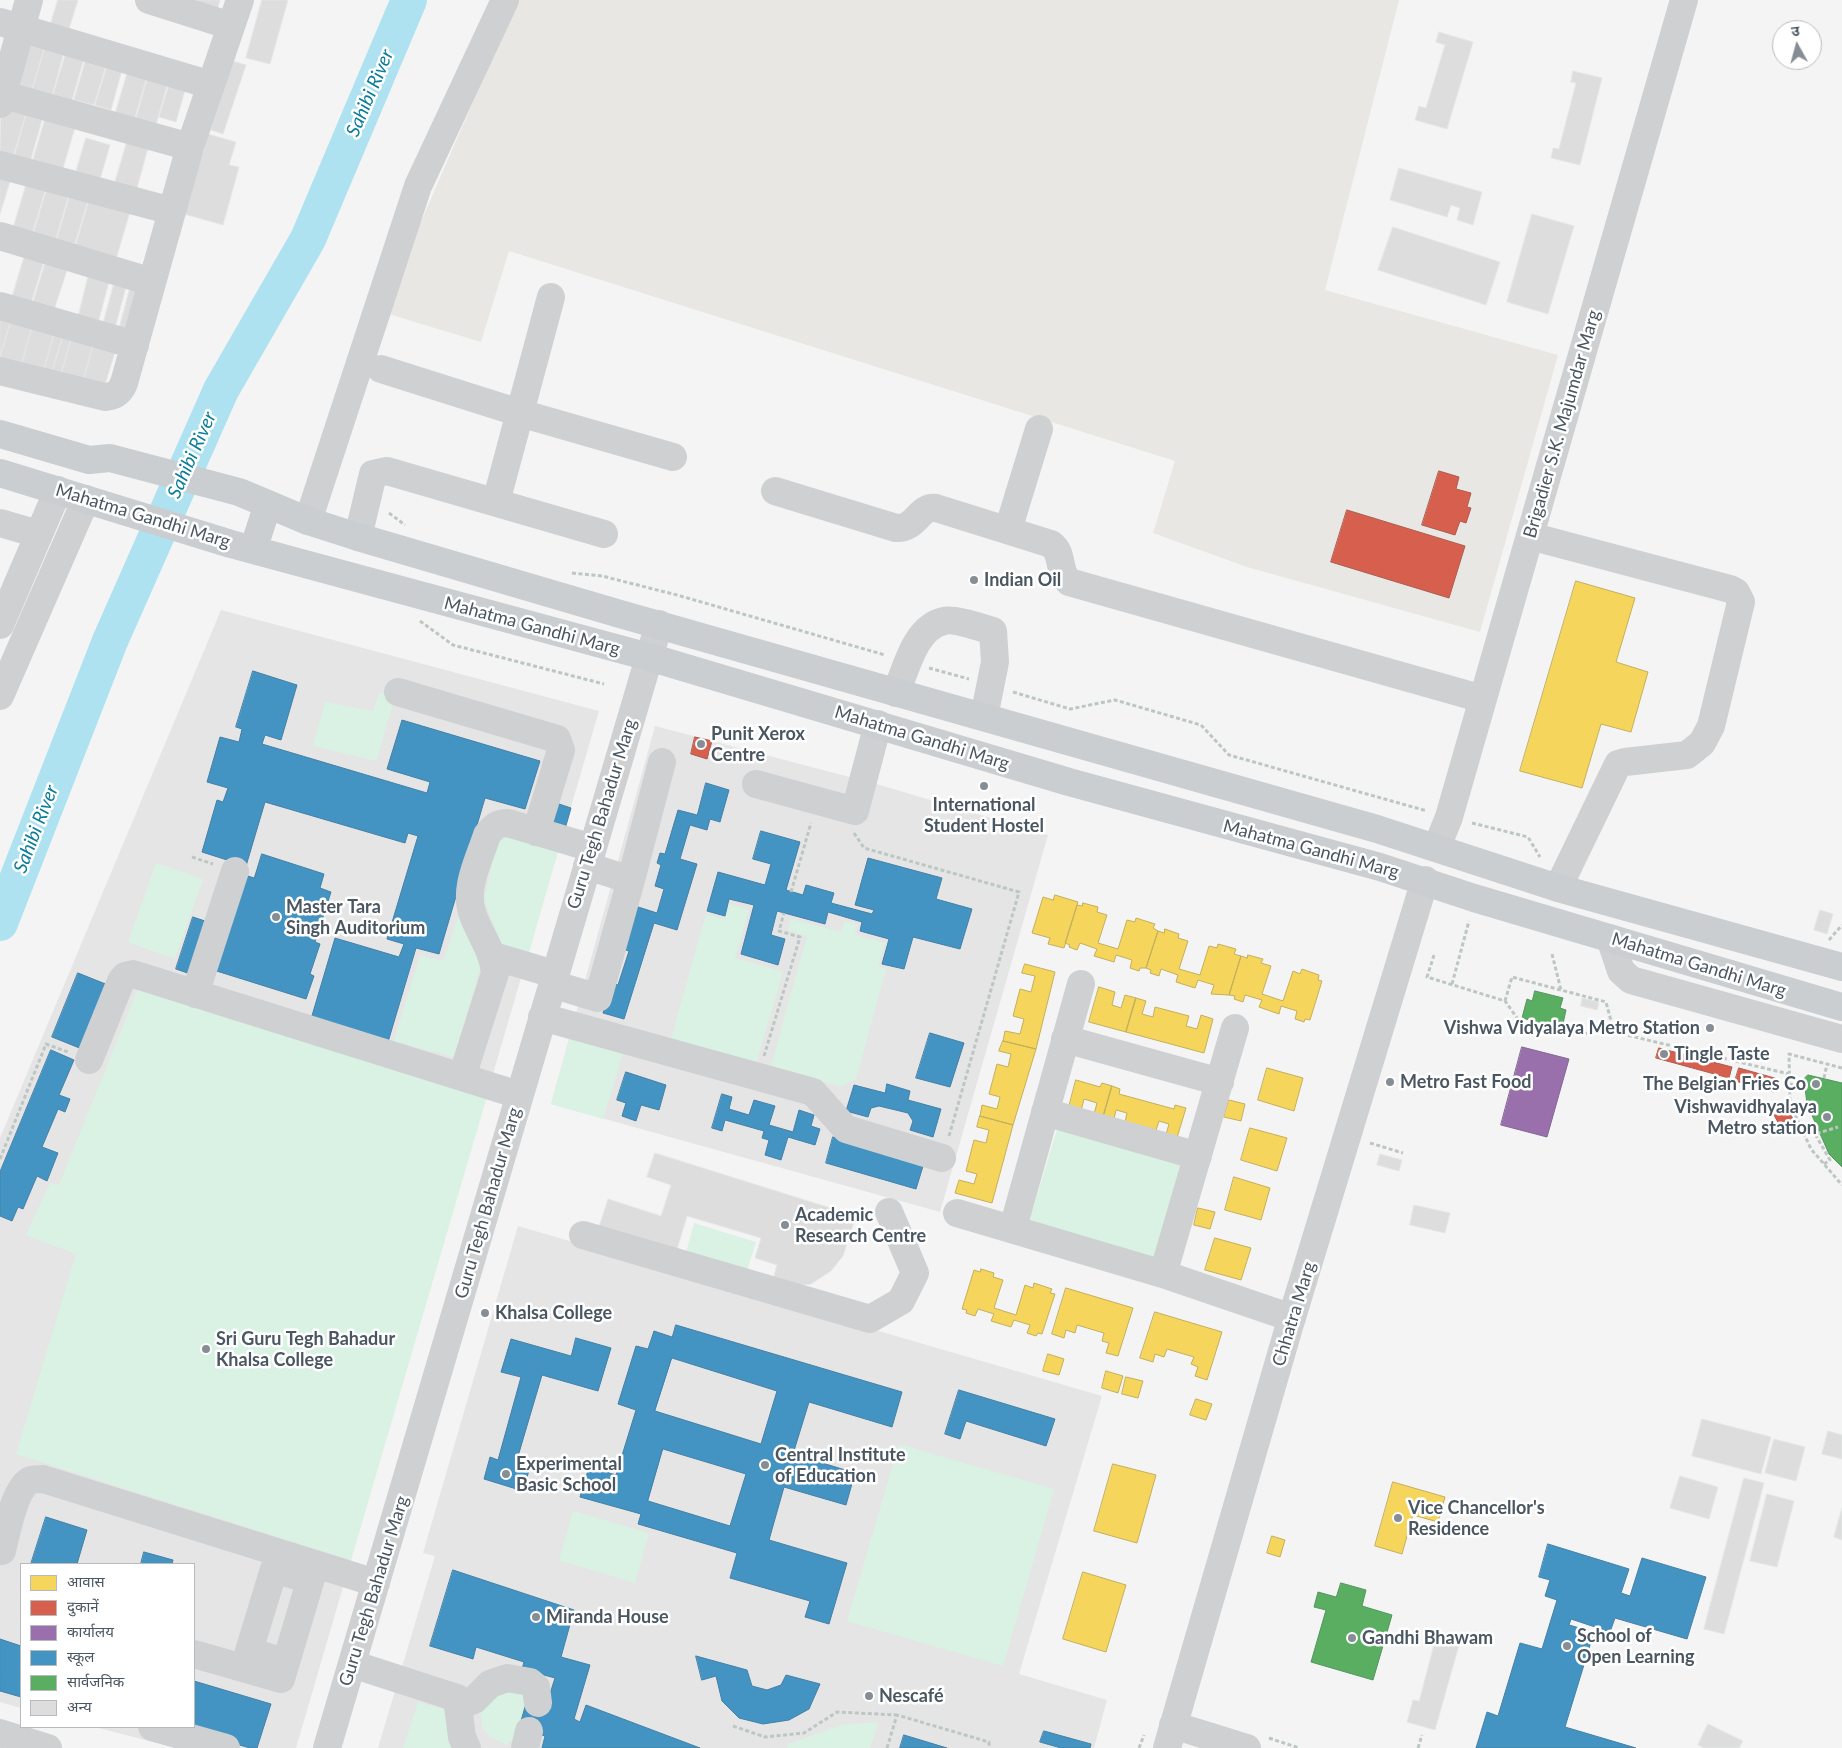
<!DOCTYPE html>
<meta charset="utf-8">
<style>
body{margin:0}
#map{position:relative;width:1842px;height:1748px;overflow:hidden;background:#f4f4f4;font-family:Lato,"Noto Sans Devanagari",sans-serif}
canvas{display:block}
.legend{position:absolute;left:20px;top:1563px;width:175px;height:165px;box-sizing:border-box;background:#fff;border:1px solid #b7bbc0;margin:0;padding:6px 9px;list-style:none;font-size:15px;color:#4a5661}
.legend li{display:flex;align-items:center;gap:10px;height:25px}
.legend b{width:25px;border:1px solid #b7bbc0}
.north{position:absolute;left:1772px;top:20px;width:50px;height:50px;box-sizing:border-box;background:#fff;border:1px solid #b7bbc0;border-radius:50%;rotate:353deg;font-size:14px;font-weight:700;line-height:20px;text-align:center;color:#4a5661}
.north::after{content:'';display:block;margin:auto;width:18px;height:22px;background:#868d94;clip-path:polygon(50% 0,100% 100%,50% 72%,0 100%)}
</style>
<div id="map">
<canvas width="1842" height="1748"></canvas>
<ul class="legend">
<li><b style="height:14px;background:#f6d55c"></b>आवास</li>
<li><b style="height:14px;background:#d6604d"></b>दुकानें</li>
<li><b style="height:14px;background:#9970ab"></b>कार्यालय</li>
<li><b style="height:14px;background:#4393c3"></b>स्कूल</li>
<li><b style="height:14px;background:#5aae61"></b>सार्वजनिक</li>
<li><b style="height:14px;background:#ddddde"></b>अन्य</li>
</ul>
<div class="north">उ</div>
</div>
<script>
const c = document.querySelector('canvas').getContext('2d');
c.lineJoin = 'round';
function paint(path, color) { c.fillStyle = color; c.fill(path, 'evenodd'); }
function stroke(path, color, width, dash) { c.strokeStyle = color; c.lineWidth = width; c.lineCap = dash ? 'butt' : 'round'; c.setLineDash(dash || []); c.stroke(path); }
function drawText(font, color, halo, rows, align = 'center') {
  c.font = font + ' Lato,sans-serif'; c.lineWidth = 5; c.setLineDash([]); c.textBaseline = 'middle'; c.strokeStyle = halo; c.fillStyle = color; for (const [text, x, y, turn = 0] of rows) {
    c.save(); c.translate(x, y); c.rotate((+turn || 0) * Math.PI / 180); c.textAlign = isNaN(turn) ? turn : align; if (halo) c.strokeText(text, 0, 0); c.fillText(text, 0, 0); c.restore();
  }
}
const commercial = new Path2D(`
 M517,0h882l-74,290 233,65 -78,277 -233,-65 -94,-34 22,-72 -666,-210 -28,91 -99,-30z`);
const education = new Path2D(`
 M221,610l378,101 -303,1037h-120l-81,-21h99v-163h-173v144l-21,-6v-564z
 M655,726l225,59 168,50 -108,377 -389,-108z
 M518,1226l584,170 -83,278 88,26 -13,48h-716l57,-192 -12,-3z`);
const green = new Path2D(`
 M379,693l16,4 -19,64 -63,-15 12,-44 48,9z
 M510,837l48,14 -30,105 -25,-8 -19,-48 13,-59z
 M156,863l47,16 -28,80 -47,-17z
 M464,899l20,57 -30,101 -60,-16 26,-86 23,6z
 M729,904l20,6 -14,48 48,14 -27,91 -85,-24 35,-125 19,5z
 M791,919l50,13 4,-11 12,4 -2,10 30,8 -7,23 8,3 -30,110 -16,8 -69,-21 36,-130 -19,-6z
 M138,989l350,104 -137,467 -335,-106 60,-200 -50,-19 24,-52 9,2z
 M572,1030l53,16 -22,73 -52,-15z
 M1058,1126l130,38 -28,93 -12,2 -112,-33 -6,-7z
 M694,1223l62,19 -10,32 -61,-18z
 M899,1444l155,45 -51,177 -156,-45z
 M573,1511l76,22 -14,50 -76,-23z
 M519,1686l8,11 -12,40 -8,8 -13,-6 -11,-9 -3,-20 8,-11z
 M418,1702l28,8 10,38h-53z
 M879,1722l-9,26h-83l2,-4 52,-19z`);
const homes = new Path2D(`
 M1576,581l59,17 -19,64 32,10 -17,60 -30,-8 -19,64 -62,-17z
 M1055,895l23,7 -14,46 -16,-4 2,-6 -18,-5 11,-36 10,3z
 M1083,903l15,4 -1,5 10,3 -9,28 20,6 9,-29 8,2 1,-4 19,6 -2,4 5,3 -12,37h-6l-1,3 -9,-3 2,-8 -16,-5 -2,7 -20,-6 3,-7 -17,-6 -3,7 -8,-3 1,-2 -5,-2 12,-38 5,1z
 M1165,929l14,5 -1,4 10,3 -9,28 21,6 9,-29 8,2 1,-4 18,5 -2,5 7,2 -12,39 -18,-1 3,-9 -16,-5 -3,8 -19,-6 2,-7 -17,-6 -2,7 -9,-3 1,-3 -5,-2 12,-37 6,2z
 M1248,955l15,4 -2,4 10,3 -9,28 21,7 10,-30 7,3 2,-5 17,6 -1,5 4,1 -12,39 -5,-1 -1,3 -9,-3 2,-8 -16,-5 -2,8 -20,-7 3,-7 -17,-5 -2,7 -9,-3 1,-3 -6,-1 12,-39 6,2z
 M1025,964l30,8 -19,77 -33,-8 2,-10 15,3 4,-15 -11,-3 7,-27 11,3 4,-16 -13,-3z
 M1099,987l16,5 -3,13 9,3 4,-13 11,3 -10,34 -37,-10z
 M1136,998l10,3 -4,13 11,3 2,-10 34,9 -3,10 11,3 4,-14 12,4 -9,34 -78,-21z
 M1003,1041l33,8 -23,76 -33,-9 2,-11 15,4 3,-12 -11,-3 8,-30 11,3 3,-13 -12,-3z
 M1267,1068l36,10 -9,33 -36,-11z
 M1076,1080l24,7 2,-4 10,3 -10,35 -9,-3 4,-15 -13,-4 -3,12 -12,-4z
 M1112,1086l8,3 -1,5 55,15 1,-4 11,3 -10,33 -11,-3 4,-14 -10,-3 -3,9 -31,-8 2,-9 -11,-3 -3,13 -11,-2z
 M1229,1100l16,4 -4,17 -17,-4z
 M980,1116l33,9 -21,78 -37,-10 4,-13 15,4 3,-10 -11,-3 8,-31 12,3 3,-13 -12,-3z
 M1250,1128l37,10 -10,33 -36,-11z
 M1234,1177l36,11 -9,32 -36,-10z
 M1198,1208l17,4 -5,17 -16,-4z
 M1215,1238l36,10 -10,32 -36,-10z
 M981,1269l13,4 -1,4 10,3 -9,28 22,7 9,-30 8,3 1,-5 18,6 -2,4 5,1 -13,40 -4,-1 -2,3 -9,-3 3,-8 -16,-5 -3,7 -20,-6 3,-7 -16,-5 -3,7 -9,-3 1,-3 -5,-1 12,-39 6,2z
 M1066,1288l67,20 -15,48 -12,-3 3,-10 -7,-2 2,-8 -27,-8 -2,8 -9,-3 -2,8 -12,-4z
 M1155,1312l67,20 -15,48 -12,-4 3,-9 -7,-3 3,-7 -27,-8 -3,8 -9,-3 -2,8 -13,-4z
 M1048,1354l16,5 -5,16 -16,-4z
 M1106,1371l17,5 -5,17 -16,-5z
 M1126,1377l17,4 -5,17 -16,-4z
 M1196,1399l16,5 -6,16 -16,-5z
 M1113,1464l43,11 -19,68 -43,-12z
 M1393,1482l52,15 -7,25 -25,-7 -11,39 -27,-8z
 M1272,1536l13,4 -5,17 -13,-4z
 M1083,1572l43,13 -20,67 -43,-13z`);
const shops = new Path2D(`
 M1439,471l20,6 -3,12 15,4 -4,14 4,1 -5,15 -6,-2 -5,14 -33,-10z
 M1347,510l118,36 -16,52 -118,-36z
 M695,737l17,4 -5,18 -16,-5z
 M1659,1048l73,19 -3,11 -73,-20z
 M1739,1068l39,11 -4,13 -39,-11z
 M1787,1108l11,20 -13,7 -11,-20z`);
const offices = new Path2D(`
 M1522,1047l47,12 -22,78 -46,-12z`);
const schools = new Path2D(`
 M253,671l44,14 -16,55 -16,-5 -3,9 165,49 3,-11 -43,-13 15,-49 138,41 -15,48 -40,-11 -46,156 -23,-6 -28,94 -77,-23 24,-81 64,19 5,-13 -17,-5 31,-103 -10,-3 -3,10 -140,-41 -19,64 -44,-14 15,-52 6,2 5,-14 -21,-6 13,-45 19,5 3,-13 -6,-2z
 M706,783l23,7 -9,32 -10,-3 -3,11 -17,-5 -10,34 17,5 -20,66 -23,-7 -30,96 -21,-6 9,-30 6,2 11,-34 -10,-3 13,-43 25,8 7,-24 -9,-3 6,-21 -4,-2 3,-10 5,1 13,-44 19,5z
 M553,802l18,6 -6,21 -18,-5z
 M761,831l39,11 -14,48 17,5 3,-10 28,8 -3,10 41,11 2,-4 -19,-5 13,-47 74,20 -6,21 36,10 -12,40 -47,-12 -9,32 -22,-5 7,-25 -29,-8 2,-9 -34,-10 -3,12 -48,-13 -6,24 14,4 -7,26 -37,-11 13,-49 -25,-6 -4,17 -18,-5 11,-39 47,13 6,-21 -18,-5z
 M262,854l62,20 -4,14 11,4 -16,50 5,2 -10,30 4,2 -8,23 -99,-31 35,-94 12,4z
 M193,917l21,7 -18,52 -20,-7z
 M78,973l30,12 -26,64 -30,-12z
 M930,1033l34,10 -14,44 -34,-9z
 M51,1050l23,10 -15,35 11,4 -5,13 -7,-3 -16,38 16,6 -11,28 -10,-5 -14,33 -5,-2 -6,14 -12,-5v-44z
 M626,1072l40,13 -7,25 -18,-5 -5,16 -14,-5 4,-13 -9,-3z
 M887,1084l23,7 -2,9 33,9 -8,28 -23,-7 3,-9 -5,-8 -29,-7 -8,2 -3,9 -22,-6 8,-26 31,8z
 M722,1094l10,3 -3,12 20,6 5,-15 21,6 -6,19 24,7 6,-22 15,5 -3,11 9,3 -5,16 -27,-8 -7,23 -16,-5 4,-15 -7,-2 2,-7 -39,-11 -3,11 -10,-3z
 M833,1137l91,26 -8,26 -90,-26z
 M676,1325l226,67 -10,35 -83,-25 -16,52 62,19 -9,32 -62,-18 -15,53 78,23 -18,61 -24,-7 5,-16 -80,-23 7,-25 -99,-29 3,-10 -61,-17 9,-30 27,8 20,-65 -18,-6 18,-58 12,3 6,-18 18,6zM672,1358l105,33 -16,53 -106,-33zM663,1449l83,25 -16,52 -82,-25z
 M576,1338l35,10 -13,43 -56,-16 -26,88 14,4 -7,24 -39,-12 6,-22 8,3 23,-83 -20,-5 10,-33 60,17z
 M959,1390l96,29 -9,27 -80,-25 -6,18 -15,-5z
 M46,1517l41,13 -10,34h-46z
 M1548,1544l81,25 -8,24 9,3 12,-38 64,19 -19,62 -72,-21 -5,14 -39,-13 -2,6 25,7 -29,95 71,21h-160l11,-36 11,4 22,-73 22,6 15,-49 -12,-4 5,-16 -11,-3z
 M144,1552l29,8 -1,4h-31z
 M453,1570l121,40 -13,47 29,8 -16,54 6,3 6,-17 114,43h-158l3,-12 -26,-8 8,-28 19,6 9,-28 -33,-9 2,-7 -48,-15 -3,12 -43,-13z
 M0,1639l21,7v51l-21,-6z
 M696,1656l51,14 5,16 15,4 14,-5 5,-10 34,9 -11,25 -20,11 -26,4 -24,-6 -17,-17 -6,-25 -14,4z
 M194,1681l77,23 -14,44h-7l-72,-21h16z
 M1044,1731l47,13 -1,4h-29l-21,-6z
 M904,1735l43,13h-47z`);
const public = new Path2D(`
 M1535,991l28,7 -3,10 6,2 -4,18 -40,-10 5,-19 5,2z
 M1808,1075l34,8v84l-13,-13 -22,-50 -3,-25z
 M1341,1583l25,7 -4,16 30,9 -19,65 -62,-18 15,-52 -12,-3 4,-15 18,5z`);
const river = new Path2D(`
 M0,923l110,-282 111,-251 87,-151 101,-239`);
const building = new Path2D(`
 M58,0h20l-10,32 -18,-6z
 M198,0h22l-4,14 -20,-6z
 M262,0h26l-18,64 -24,-6z
 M1439,32l34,10 -26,87 -32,-9 4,-14 7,2 19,-63 -9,-3z
 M27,41l18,6 -14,46 -17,-5z
 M45,47l19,5 -12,44 -20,-5z
 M66,53l18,5 -13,46 -19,-6z
 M86,59l20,6 -12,40 -20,-5z
 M233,61l13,4 -23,69 -12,-4z
 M107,66l15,4 -11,40 -16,-5z
 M128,71l19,5 -13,45 -19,-6z
 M1573,71l29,7 -22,87 -29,-7 2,-10 6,1 17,-66 -5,-1z
 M148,76l20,6 -12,43 -20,-6z
 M170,82l16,5 -10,35 -17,-5z
 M1,107l25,7 -14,46 -12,-4z
 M26,115l16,5 -13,46 -16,-5z
 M46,116l30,8 -15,51 -30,-8z
 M204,133l32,9 -7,23 10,2 -16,58 -39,-11 14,-62 5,1 2,-7 -4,-1z
 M86,138l24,7 -12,41 -24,-7z
 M127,142l21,6 -13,47 -22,-6z
 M1399,168l83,24 -9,33 -16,-5 3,-12 -9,-3 -4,12 -57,-17z
 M0,175l11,3 -11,36z
 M27,182l19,6 -14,46 -19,-5z
 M47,188l22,6 -14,48 -22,-7z
 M70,195l18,5 -14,47 -18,-5z
 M89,200l41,12 -14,47 -41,-11z
 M1532,214l42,12 -26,88 -41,-12z
 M1393,227l107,35 -14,43 -108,-35z
 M26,251l19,6 -15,50 -19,-6z
 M47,257l22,7 -16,49 -21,-7z
 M90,269l21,5 -14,53 -20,-5z
 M114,284l12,3 -12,45 -12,-4z
 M130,288l15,4 -11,45 -16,-4z
 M0,315l12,3 -12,39z
 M12,318l21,6 -11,39 -22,-6z
 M33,324l22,7 -11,39 -22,-7z
 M55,331l9,2 -12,39 -8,-2z
 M64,333l8,3 -11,39 -9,-3z
 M72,336l22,6 -11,40 -22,-7z
 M94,342l22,7 -12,39 -21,-6z
 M1820,910l13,4 -6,20 -13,-4z
 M1582,998l17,4 -2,8 -16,-4z
 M655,1153l201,63 -13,40 -12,15 -20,13 -21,2 -18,-3 5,-18 -22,-7 6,-20 -74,-22 -12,40 -78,-23 11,-34 53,17 10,-31 -24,-8z
 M1380,1154l22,6 -3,11 -22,-6z
 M1414,1205l36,8 -5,20 -35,-8z
 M1702,1419l69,18 -10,37 -69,-18z
 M1828,1431l14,4v24l-20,-5z
 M1774,1439l31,8 -9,34 -31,-8z
 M1680,1476l38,11 -9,32 -39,-11z
 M1744,1478l20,5 -40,151 -20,-5z
 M1767,1494l27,7 -17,66 -27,-6z
 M1842,1508v32l-8,-3z
 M1436,1638l23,7 -24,85 -28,-8 6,-22 6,1z
 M1708,1724l35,17 -4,7h-35l-6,-3z`);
const path = new Path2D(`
 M389,513l16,12
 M572,573l30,3 75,19 208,60
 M420,621l33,24 151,39
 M929,668l40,11
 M1013,692l57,17 45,-9 86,25 28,30 198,56
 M1472,823l56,14 12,20
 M854,833l10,15 155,44 -70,244
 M192,857l21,7
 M791,892l20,-69
 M1829,940l13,-15
 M1552,954l9,36
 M1434,955l-7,22 78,24 15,21 47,12 47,-2 175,42
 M1452,984l17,-63
 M1505,1001l7,-24 94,25 8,30
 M764,1056l36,-119 -21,-6 5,-18
 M1842,1068l-53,-14 1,50 21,45 31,36
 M1824,1078l3,-14
 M1789,1084l16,3
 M1370,1143l33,10
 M0,1159l46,-115 22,8
 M1824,1164l6,-4 -15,-26 23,-7
 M733,1726l32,11 39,-4 33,-21 60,3
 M1269,1738l30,10
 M887,1748l10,-33 92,27v6
 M1139,1748l5,-13
 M1418,1748l4,-13`);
const minor = new Path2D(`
 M149,0l82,26
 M0,22l211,63
 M0,94l190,53
 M0,104l29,-104
 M0,165l172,46
 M0,236l152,46
 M0,306l135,39
 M381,369l139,44 153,44
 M0,371l105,26c11,-1 15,-5 19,-14l66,-236 50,-147
 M775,491l121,37c21,1 22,-22 40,-20l115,36c13,9 6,27 18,38l414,117
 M496,502l55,-205
 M308,521l110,-335 87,-186
 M0,523l38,11
 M1008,530l31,-101
 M1530,536l200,53 6,3 5,10 -30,124 -9,17 -15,12 -62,7 -7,2 -60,124
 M358,537l15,-63 14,-3 217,63
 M0,625l58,-135
 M398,692l159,47 4,11 -25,82
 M896,693c10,-24 19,-66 48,-72 9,-3 38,7 49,10l2,31 -11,55
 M0,696l86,-197
 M756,784l99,27 23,-87
 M1437,847l12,-30 235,-817
 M631,880l31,-118
 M1610,938l11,33 10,9 211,59
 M493,956l61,18
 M552,984l46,14 33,-118 -44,-14
 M195,994l40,-123
 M542,1017l271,75 33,37 96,29
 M1065,1039l155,43
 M89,1060l32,-79 4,-5 8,-2 386,121
 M462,1077l33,-104c-2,-23 -15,-38 -22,-58 -10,-26 6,-55 14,-80 6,-8 10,-12 21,-12l84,25
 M1045,1112l153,44
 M957,1213l206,61 129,44
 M1013,1228l68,-244
 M583,1235l287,84 31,-18 14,-28 -26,-61
 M1163,1274l72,-246
 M0,1550l2,1c4,-16 13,-66 29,-71 3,-1 9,-1 12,-1l333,104
 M194,1654l87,25 34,-114
 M284,1662l-35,-11 25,-82 33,10
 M352,1664l105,34 5,39 5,11
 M458,1707l16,-7 16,-16 17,-6 23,4 6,5 2,16
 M1173,1725l74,23
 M152,1727l74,21
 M0,1733l48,15
 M327,1748l332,-1124
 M525,1748l4,-17
 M1167,1748l122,-421 136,-447`);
const major = new Path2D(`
 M0,434l89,26 21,-2 129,34 69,29 50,16 262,77 757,215 181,59 284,79
 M0,473l231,71 418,113 420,125 311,85 94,31 368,109
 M253,550l15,-46`);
const markers = [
 [974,580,5,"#868d94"],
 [701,744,5,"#868d94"],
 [984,786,5,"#868d94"],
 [276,917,5,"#868d94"],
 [1710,1028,5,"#868d94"],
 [1664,1054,5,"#868d94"],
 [1390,1082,5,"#868d94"],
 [1816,1084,5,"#868d94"],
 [1827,1117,5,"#868d94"],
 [785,1225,5,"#868d94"],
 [485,1313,5,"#868d94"],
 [206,1349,5,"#868d94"],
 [765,1465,5,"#868d94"],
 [506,1474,5,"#868d94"],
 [1398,1518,5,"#868d94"],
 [536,1617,5,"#868d94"],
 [1352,1638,5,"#868d94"],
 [1567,1646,5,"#868d94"],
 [869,1696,5,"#868d94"]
];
const streetNames = [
 ["Brigadier S.K. Majumdar Marg",1562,424,-74],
 ["Mahatma Gandhi Marg",143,516,17],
 ["Mahatma Gandhi Marg",532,626,15],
 ["Mahatma Gandhi Marg",922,738,17],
 ["Guru Tegh Bahadur Marg",602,814,-73],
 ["Mahatma Gandhi Marg",1311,849,15],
 ["Mahatma Gandhi Marg",1699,965,17],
 ["Guru Tegh Bahadur Marg",488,1203,-74],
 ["Chhatra Marg",1294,1314,-73],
 ["Guru Tegh Bahadur Marg",374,1591,-73]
];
const poiNames = [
 ["Indian Oil",984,580],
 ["Punit Xerox",711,734],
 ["Centre",711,755],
 ["International",984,805,"center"],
 ["Student Hostel",984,826,"center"],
 ["Master Tara",286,907],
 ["Singh Auditorium",286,928],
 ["Vishwa Vidyalaya Metro Station",1700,1028,"right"],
 ["Tingle Taste",1674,1054],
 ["Metro Fast Food",1400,1082],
 ["The Belgian Fries Co",1806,1084,"right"],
 ["Vishwavidhyalaya",1817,1107,"right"],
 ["Metro station",1817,1128,"right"],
 ["Academic",795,1215],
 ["Research Centre",795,1236],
 ["Khalsa College",495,1313],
 ["Sri Guru Tegh Bahadur",216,1339],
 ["Khalsa College",216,1360],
 ["Central Institute",775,1455],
 ["of Education",775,1476],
 ["Experimental",516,1464],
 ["Basic School",516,1485],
 ["Vice Chancellor's",1408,1508],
 ["Residence",1408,1529],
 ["Miranda House",546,1617],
 ["School of",1577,1636],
 ["Open Learning",1577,1657],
 ["Gandhi Bhawam",1362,1638],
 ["Nescafé",879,1696]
];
const waterNames = [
 ["Sahibi River",370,93,-67],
 ["Sahibi River",192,455,-66],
 ["Sahibi River",36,829,-69]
];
paint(commercial, '#e8e7e3');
paint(education, '#e6e5e6');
paint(green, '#d9f2e3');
paint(homes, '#f6d55c');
stroke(homes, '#c2af5e', 1);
paint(shops, '#d6604d');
stroke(shops, '#ac5d53', 1);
paint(offices, '#9970ab');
stroke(offices, '#816895', 1);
paint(schools, '#4393c3');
stroke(schools, '#4581a6', 1);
paint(public, '#5aae61');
stroke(public, '#559461', 1);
stroke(river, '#aee2f0', 36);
paint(building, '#ddddde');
stroke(building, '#e5e6e7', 1);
stroke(path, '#bcc7c4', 3, [4, 2.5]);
stroke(minor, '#ced0d2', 28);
stroke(major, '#caced1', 28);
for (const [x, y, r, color] of markers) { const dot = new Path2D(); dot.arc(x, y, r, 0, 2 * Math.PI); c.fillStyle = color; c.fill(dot); stroke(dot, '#fff', 2); }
drawText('18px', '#4a5661', '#fff', streetNames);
drawText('bold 18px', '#4a5661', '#fff', poiNames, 'left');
drawText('italic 19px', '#0c7c9b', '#fff', waterNames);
</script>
